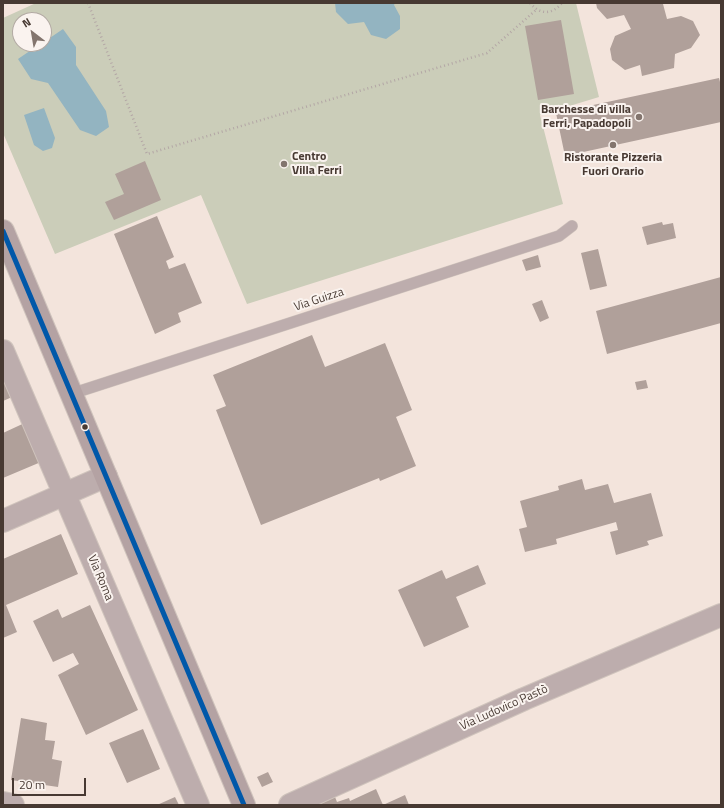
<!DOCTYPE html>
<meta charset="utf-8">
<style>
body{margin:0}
#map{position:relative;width:724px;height:808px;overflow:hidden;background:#f3e4dc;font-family:"Titillium Web",sans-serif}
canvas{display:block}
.frame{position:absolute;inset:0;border:4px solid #473932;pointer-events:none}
.north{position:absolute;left:12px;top:12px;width:40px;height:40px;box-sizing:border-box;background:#faf3ef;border:1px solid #b2a9a3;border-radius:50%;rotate:329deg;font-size:11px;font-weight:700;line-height:16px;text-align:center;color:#473932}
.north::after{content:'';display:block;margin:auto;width:14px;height:18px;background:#83756e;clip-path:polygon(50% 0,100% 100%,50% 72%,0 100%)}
.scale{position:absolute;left:12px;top:778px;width:74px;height:18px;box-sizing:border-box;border:2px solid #473932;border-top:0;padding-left:5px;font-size:12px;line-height:14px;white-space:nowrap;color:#473932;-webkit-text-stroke:3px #faf3ef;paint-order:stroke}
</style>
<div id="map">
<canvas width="724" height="808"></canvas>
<div class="frame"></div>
<div class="north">N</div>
<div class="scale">20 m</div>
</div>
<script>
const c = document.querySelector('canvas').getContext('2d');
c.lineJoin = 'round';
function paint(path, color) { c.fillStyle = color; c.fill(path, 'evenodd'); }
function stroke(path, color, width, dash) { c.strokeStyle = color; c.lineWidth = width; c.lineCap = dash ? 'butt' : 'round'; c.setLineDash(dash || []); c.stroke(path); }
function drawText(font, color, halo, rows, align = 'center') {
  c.font = font + ' "Titillium Web",sans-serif'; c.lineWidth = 4; c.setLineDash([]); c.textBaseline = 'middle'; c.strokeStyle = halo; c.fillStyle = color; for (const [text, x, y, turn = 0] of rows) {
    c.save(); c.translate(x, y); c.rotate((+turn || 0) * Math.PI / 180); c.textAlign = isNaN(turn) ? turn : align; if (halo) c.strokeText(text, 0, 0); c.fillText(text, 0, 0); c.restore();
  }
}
const green = new Path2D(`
 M36,3h540l23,94 -59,18 23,89 -316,100 -46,-109 -146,59 -52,-121v-115zM20,20h24v24h-24z`);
const water = new Path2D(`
 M335,3h60l-1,2 6,11v13l-14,10 -15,-4 -7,-13 -16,2 -12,-12z
 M63,29l13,18v18l30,46 3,16 -13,9 -16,-6 -32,-47 -17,-4 -13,-20 22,-15h4v-2z
 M44,108l11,30 -3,10 -9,3 -9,-6 -10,-30z`);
const building = new Path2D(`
 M596,3h65l2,1 4,15 14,-3 12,5 7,14 -9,13 -16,6 -1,14 -32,8 -2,-11 -15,5 -13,-10 -2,-11 5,-13 16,-7 -7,-14 -17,4 -10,-11z
 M561,20l13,74 -36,6 -13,-74z
 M719,78l2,8v36l-156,34 -9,-43z
 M145,161l16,39 -47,20 -9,-18 19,-8 -9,-20z
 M157,216l17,41 -8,4 3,8 16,-6 17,40 -24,10 3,9 -26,12 -41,-100z
 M662,222l1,3 10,-2 3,15 -29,7 -5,-18z
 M598,249l9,37 -17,4 -9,-37z
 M538,255l3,12 -15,4 -4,-11z
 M721,277v46l-114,31 -11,-43z
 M542,300l7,18 -9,4 -8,-18z
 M312,335l13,32 60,-24 27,67 -16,7 20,49 -36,15 -1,-3 -118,47 -45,-115 10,-4 -13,-31z
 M3,359l16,35 -16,7z
 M646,380l2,8 -11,2 -2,-8z
 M31,420l17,39 -45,19v-45z
 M582,479l3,11 23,-6 6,19 37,-10 12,43 -16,5 2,4 -33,10 -6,-23 8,-2 -2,-8 -60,17 1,5 -32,8 -6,-23 8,-2 -7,-26 39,-11 -1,-4z
 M61,534l17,40 -72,31 11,27 -14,6v-79z
 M478,565l8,19 -30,13 13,30 -45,20 -26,-57 44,-20 4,9z
 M90,605l48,105 -52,25 -28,-60 21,-11 -6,-11 -20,9 -20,-41 25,-12 4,9z
 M21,718l26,5 -2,17 10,1 -3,18 10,2 -4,26 -47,-7z
 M143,729l17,40 -33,14 -18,-40z
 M268,772l5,10 -11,5 -5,-10z
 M376,789l7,16 22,-10 4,10h-91l17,-8 2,5 12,-4 1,3z
 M175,797l4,8h-22z`);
const path = new Path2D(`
 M88,3l59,151 340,-101 49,-43
 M530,3c10,12 22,12 32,0`);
const lane = new Path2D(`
 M71,394l488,-158 13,-10`);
const street = new Path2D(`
 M3,351l195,454
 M3,521l103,-45
 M3,803l10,2
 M290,805l234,-106 197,-84`);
const secondary = new Path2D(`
 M3,231l241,574`);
const bus1 = new Path2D(`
 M3,231l241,574`);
const markers = [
 [639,117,4,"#83756e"],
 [613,145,4,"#83756e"],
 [284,164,4,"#83756e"],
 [85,427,3.5,"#473932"]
];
const poiNames = [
 ["Barchesse di villa",631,110],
 ["Ferri, Papadopoli",631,124],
 ["Centro",292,157,"left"],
 ["Villa Ferri",292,171,"left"],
 ["Ristorante Pizzeria",613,158,"center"],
 ["Fuori Orario",613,172,"center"]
];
const streetNames = [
 ["Via Guizza",319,300,-18],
 ["Via Roma",100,578,67],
 ["Via Ludovico Pastò",504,708,-24]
];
paint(green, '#cbcdb9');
paint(water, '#93b4c1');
paint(building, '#b0a09a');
stroke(lane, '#cfc3bc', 12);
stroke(street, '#cfc3bc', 24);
stroke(secondary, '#cfc3bc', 24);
stroke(path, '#b3a6a5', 2.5, [1, 3]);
stroke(lane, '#bdadad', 11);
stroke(street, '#bdadad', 22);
stroke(secondary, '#b4a2a3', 22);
stroke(bus1, '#0058a9', 5);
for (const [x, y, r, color] of markers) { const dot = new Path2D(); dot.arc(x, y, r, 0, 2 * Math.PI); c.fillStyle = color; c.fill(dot); stroke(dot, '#faf3ef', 1.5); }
drawText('bold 12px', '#473932', '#faf3ef', poiNames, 'right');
drawText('12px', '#473932', '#faf3ef', streetNames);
</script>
